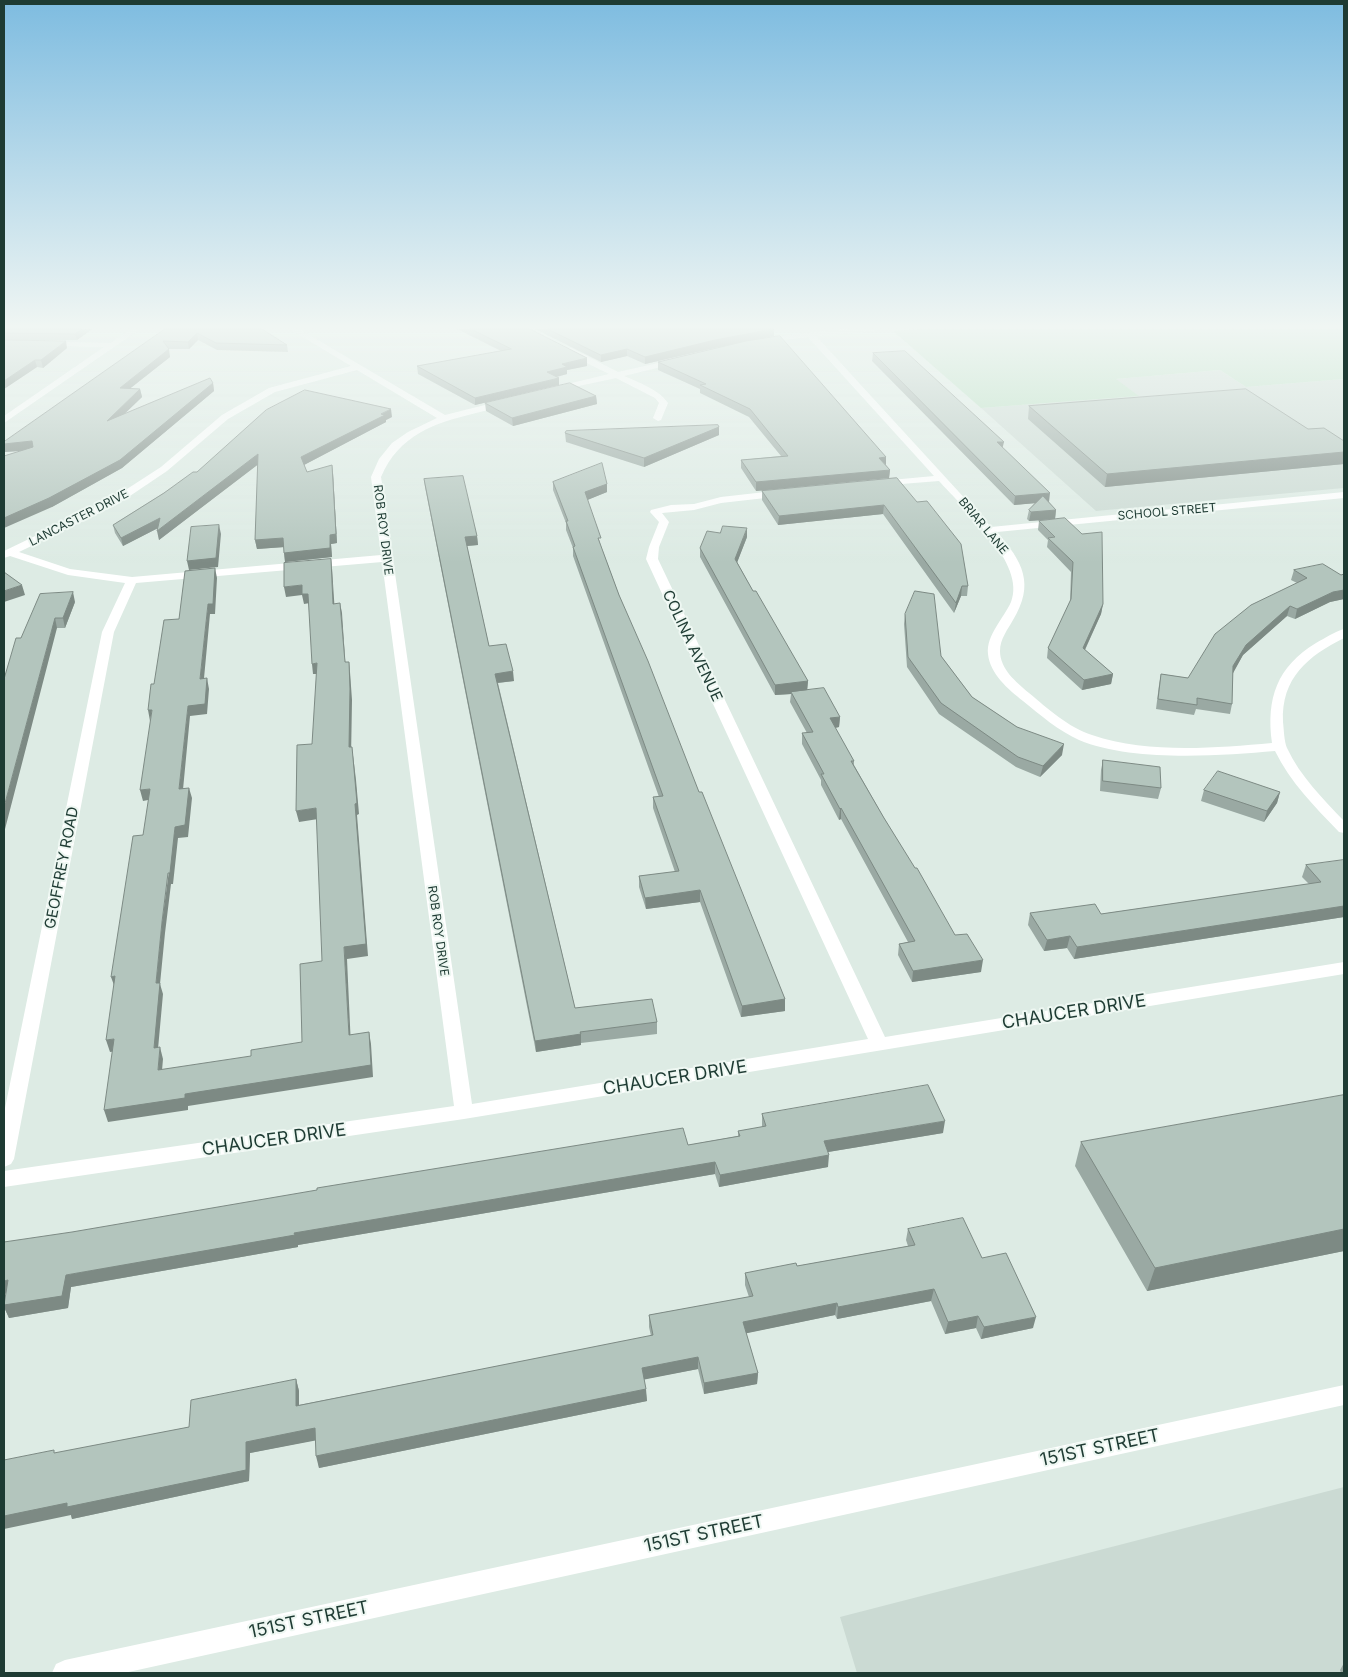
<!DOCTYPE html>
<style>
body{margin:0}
#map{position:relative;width:1348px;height:1677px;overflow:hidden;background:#ddebe4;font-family:Inter,sans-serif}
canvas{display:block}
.frame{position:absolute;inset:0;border:5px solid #1e3b33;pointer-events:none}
</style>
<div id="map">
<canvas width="1348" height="1677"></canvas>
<div class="frame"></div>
</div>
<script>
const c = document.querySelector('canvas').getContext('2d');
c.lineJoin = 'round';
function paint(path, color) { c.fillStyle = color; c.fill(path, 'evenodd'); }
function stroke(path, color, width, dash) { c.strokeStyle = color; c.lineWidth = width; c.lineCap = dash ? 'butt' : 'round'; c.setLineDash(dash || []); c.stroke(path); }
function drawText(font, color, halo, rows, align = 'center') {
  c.font = font + ' Inter,sans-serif'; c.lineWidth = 4; c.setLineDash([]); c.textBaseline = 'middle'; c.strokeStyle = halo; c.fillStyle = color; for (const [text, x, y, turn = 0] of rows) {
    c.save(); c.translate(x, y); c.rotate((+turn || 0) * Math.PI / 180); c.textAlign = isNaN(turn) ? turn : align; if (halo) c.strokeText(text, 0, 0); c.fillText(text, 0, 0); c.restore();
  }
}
const built = new Path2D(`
 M1220,370l26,17 98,-8v109l-248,23 -115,-103 157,-12 -23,-17z
 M1344,1487v186h-487l-17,-56z`);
const green = new Path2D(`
 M919,329h425v50l-98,8 -26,-17 -104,9 23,17 -158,12 -88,-77z`);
const minor = new Path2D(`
 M131,329h9l-136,94v-7l100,-69 -100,-2v-4l107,2z
 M290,329h9l146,86 60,-15 4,3c-7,6 -23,7 -33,10 -42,10 -77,22 -95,64l91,627 396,-65 -222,-480 3,-12 10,-25 -9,-10 1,-2 20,-5 23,-1 27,-7 62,-7 5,3 -5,3 -62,7 -27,7 -32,3 7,9 -10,25 -1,12 227,478 459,-75v12l-880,145 -460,68v-16l450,-65 -72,-544 -246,21 -22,49 -100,527 -3,5 -7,3v-54l98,-481 23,-49 -57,-8 -58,-19 -6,2v-7l106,-51 51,-33 61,-52 47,-27 82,-22zM357,370l80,48 -29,14 -16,11 -13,16 -8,18 10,78 -249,22 -62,-8 -51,-17 99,-48 49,-33 61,-52 47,-27z
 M848,329h31l-4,2 -59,5 175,191 353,-35v6l-347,34c26,30 38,52 16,88 -5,9 -13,19 -13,31 0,18 16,31 29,42 18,15 40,35 63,42 56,19 122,13 180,8 -6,-45 5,-76 44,-100 9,-5 18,-11 28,-14v9c-36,18 -63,40 -61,84 1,8 1,19 4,26 13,28 36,51 57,73v12l-5,-1c-24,-25 -49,-50 -64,-81 -57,5 -143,11 -196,-11 -20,-9 -39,-25 -56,-39 -15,-12 -33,-27 -35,-47 -2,-19 16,-36 23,-52 16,-38 -48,-94 -72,-121l-63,5v-4l4,-1 54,-5 -126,-139 -45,5 -4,-2 4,-2z
 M565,348h6l47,24 63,-14v4l-57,14c16,7 34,13 44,27l-7,17 -3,1 -5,-3 6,-15 -4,-5 -39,-20 -65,14v-4l58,-14 -44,-22z`);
const tertiary = new Path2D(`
 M1344,1385v20l-1220,268h-72l4,-9 9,-4z`);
const wall = new Path2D(`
 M4,329h88l-15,11h-73z
 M165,329l122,16 1,7 -71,-2 -19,-10 -9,9h-21l2,8 -40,31 10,1 2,8 -18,17 89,-31 1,8 -92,77 -70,39 -32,-56 -16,1v-10z
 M457,329h73l57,37 -20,4v4l-10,3 2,1v7l-84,20 -57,-31 -1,-8 84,-15z
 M535,329h239v7l-10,2 122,119v8l4,5 -1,8 -133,13 -15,-23v-8l40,-4 -32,-39 -49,-24v-4l-42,-19v-8l71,-17 -84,19 -18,-8 -26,6z
 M4,340l63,8 -24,20 -6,-1 -33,22z
 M873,353l130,95 46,54 7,8 -1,9 -26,2 -2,-2 2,-9 6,-7 -21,2 -142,-144z
 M596,396l1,8 -84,22 -27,-15 -1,-8z
 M1029,406l279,23 36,12v23l-239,23 -77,-68z
 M392,417l-6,3v2l-82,43 3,7 26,1 4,70 -6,1 1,13 -47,5 -1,-15 -27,2 -2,-9 3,-76 -99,76 -1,-12 -35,18 -8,-13 -2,-8 84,-53z
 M719,427v8l-75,32 -78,-25 -1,-9z
 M897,478l71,108 -1,10h-6l-7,17 -71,-99 -105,11 -16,-25v-9z
 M424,479l53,57 1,9 -11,1 22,100 25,35 -16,2 77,325 82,14v12l-76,9v2l-45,7 -111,-565z
 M553,482l54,2v8l-20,8 14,46 18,49 80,197 86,207v12l-44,6 -41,-115 -54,7 -7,-22v-11l36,-4 -22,-64v-11h6l-86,-241v-8l-7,-18v-7l-13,-33z
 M1065,518l38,86 -2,10 -16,36 28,24 -2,10 -29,6 -35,-32 1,-10 22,-46 1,-30 -24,-25 1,-7 -10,-10 1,-9z
 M747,537l-10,25 16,29 55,90 -1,9 33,27 -1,10 -4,1 19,33v4l30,53 71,117 26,37 -69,10 -14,-27 1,-11 9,-2 -67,-123 -2,1 -18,-35v-5l-19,-36v-11h5l-17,-31 1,-8 -16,1 -75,-138v-9z
 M1294,570l47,5 3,-1v25l-14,3 -35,17 -8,-3 -44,39 -10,17 -1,32 -2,10 -34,-5 -2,6 -38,-6 3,-24 2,-11 27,4 109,-95 -6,-3z
 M75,602l-10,26h-8l-36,10z
 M905,614l36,42 31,41 45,30 45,28 -22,22 -24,-10 -77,-53 -32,-47 -3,-43z
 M1103,760l58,28 -3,11 -58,-8 1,-21z
 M1204,790l76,2 -3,11 -13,19 -63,-21z
 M1344,861v56l-270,42 -7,-11 -23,3 -16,-26 2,-12 71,1 208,-30 -7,-7 4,-12z
 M1344,1095v156l-197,40 -72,-125 6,-24z
 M762,1114l181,19 -115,19v15l-109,20 -4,-13 -417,71v2l-227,40 -3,21 -59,10 -5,-11 2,-13 682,-149 50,-9v-5l24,-4z
 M908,1229l74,29 51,70 -52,11 -5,-11 -31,6 -14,-33 -94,18 -2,-4 -89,18 12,40 -1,11 -53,10 -6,-25 -54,10 3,22 -328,67 -4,-28 -65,13 -1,28 -177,38 -1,-4 -15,-62 133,-26 107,-48 3,12v14l352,-69 -2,-9v-12l100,-18 -4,-12v-12l52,-7 111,-20 -2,-6z
 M1344,1663v10h-3l-1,-3z`);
const shadedWall = new Path2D(`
 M82,329h10l-15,11 -2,-6z
 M774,329v7l-60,12 -69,16v-7l70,-17z
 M197,333l1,7 -9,9 -1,-7z
 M66,341l1,7 -24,20 -2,-8z
 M169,349l1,8 -48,38 -2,-7z
 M627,349v7l-26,6v-7z
 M587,358v8l-20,4v4l-20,5v-7l15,-8z
 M35,360l2,7 -33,22v-8z
 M559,378v7l-84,20v-7z
 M213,383l1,8 -92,77 -70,39 -48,21v-10z
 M140,389l2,8 -33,32 -2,-8z
 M596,396l1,8 -84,22 -1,-8z
 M391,409l1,8 -6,3v2l-84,44 -1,-9z
 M719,427v8l-75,32v-9z
 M32,441l2,9 -30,2v-8z
 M997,442h7l-2,8z
 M1344,452v12l-239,23 2,-13z
 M258,454l2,9 -101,77 -2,-9z
 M886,457v8l-7,-7z
 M332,465l1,8 4,70 -6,1 1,13 -47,5 -1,-9 46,-18z
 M890,470l-1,8 -133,13v-9z
 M607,484v8l-22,9v-9z
 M1050,493l-1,9 -35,3 1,-9z
 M884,505l-1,9 -105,11 1,-9z
 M1056,510l-1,9 -26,2 2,-9z
 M160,518l2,8 -39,20 -2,-8z
 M219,525l2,9 -3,33 -29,3 -2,-9z
 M747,528v9l-12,31v-9z
 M477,536l1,9 -12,1 -1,-9z
 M283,538l2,9 -28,2 -2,-9z
 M331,559l1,9 3,46 -2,-10z
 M215,568l2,10 -2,36h-5l-7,75 -3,-10 8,-75z
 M22,585l3,10 -21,7v-11z
 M302,585l6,9 2,9 -6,1 -2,-9 -16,2 -2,-10z
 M962,586l-1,10 -7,17 2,-10z
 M1344,590v9l-14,3 -35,17 2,-10 36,-17z
 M73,592l2,10 -10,26 -2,-10z
 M340,603l2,10 4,60 -1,-11z
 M1103,604l-2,10 -20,44 2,-10z
 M1290,606l-3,10 -44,39 -12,22 2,-11 13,-21z
 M55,618l2,10 -53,205v-26z
 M349,662l1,10 2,28 -1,58 -2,-11z
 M317,663l1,11h-5l-1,-10z
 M513,671l1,10 -18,2 -1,-9z
 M1113,674l-2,10 -29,6 2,-10z
 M207,678l2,11 -2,25 -17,2 -8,84 -3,-11 9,-83z
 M808,681l-1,11h-16v2l-16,1v-10z
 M148,710h4l-2,11z
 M840,717l-1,10 -10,2 1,-11z
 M1064,744l-2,11 -22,22 3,-11z
 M352,747l4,33 3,34 -2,1 11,141 -21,3 4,88 -2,-12 -5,-88 11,-143z
 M189,788l3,10 -4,39 -10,1 -5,46h-2l-6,49 -5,51 3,10 -6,66 -3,-12 2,-65 6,-61 13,-95z
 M150,789l3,10 -10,2 -3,-11z
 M1280,792l-3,11 -13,19 3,-11z
 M316,808l2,11 -19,3 -3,-11z
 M841,808v11l-2,1 1,-11z
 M700,890v12l-54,7 -1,-11z
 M1344,906v11l-270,42 3,-12z
 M1070,936l-3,12 -23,3 3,-11z
 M983,960l-2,12 -69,10 1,-11z
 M115,976v12l-4,-11z
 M785,999v12l-44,6 1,-11z
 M369,1032l2,12 2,33 -185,29v4l-80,12 -4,-12 81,-16z
 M581,1034v11l-45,7 -1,-11z
 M114,1039l4,12 -8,1 -4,-12z
 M160,1047l3,12 -2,23 -3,-12z
 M945,1121l-2,12 -121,20 2,-12z
 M829,1155l-1,12 -109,20 1,-12z
 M715,1162v12l-417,71v2l-227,40 -3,21 -59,10 -5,-11v-2l62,-30 228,-42z
 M1344,1229v22l-197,40 8,-23z
 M8,1280l6,12 -10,2v-13z
 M934,1289l-3,12 -94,18 1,-12z
 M837,1303l-2,12 -92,19v-12z
 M978,1316l-2,12 -31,6 3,-12z
 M1036,1317l-3,11 -52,11 3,-12z
 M698,1357v12l-56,11v-12z
 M758,1373l-1,11 -53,10v-11z
 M296,1379l3,12v26l-3,-11z
 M646,1389l1,12 -328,67 -3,-12z
 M315,1428l3,12 -68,13 -1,28 -177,38 -1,-4 -67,14v-13l242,-74z`);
const building = new Path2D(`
 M4,329h78l-7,5 -71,-1z
 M165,329h97l25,16 -71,-2 -19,-10 -9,9 -25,-1 6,8 -49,39 20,1 -33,32 103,-43 3,5 -93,77 -71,38 -45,20v-62l29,-9 -1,-6 -28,3v-2z
 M471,329h59l57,29 -25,6 5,3 -20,5 12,6 -84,20 -58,-32 94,-17z
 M548,329h226l-59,11 -70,17 -18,-8 -26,6z
 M780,336l106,121 -7,1 11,12 -134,12 -15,-22 47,-4 -38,-47 -50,-24 6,-1 -48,-22 88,-21z
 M4,340l62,1 -25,19h-6l-31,21z
 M905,351l99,91h-7l53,51 -35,3 -142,-143z
 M570,383l26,13 -84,22 -27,-15z
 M1246,389l62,40 16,-1 20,13v11l-237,22 -78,-68z
 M305,390l86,19 -10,5 4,1 -84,42 6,15 25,-7 4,69 -6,1v13l-46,5 -1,-15 -28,2 3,-86 -101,77 3,-13 -39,20 -8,-13 51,-32 29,-21h4l69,-62z
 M718,425l1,2 -75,31 -79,-25 1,-2z
 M602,463l5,21 -22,8 16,46h-3l21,57 29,66 51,131h3l83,207 -43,7 -42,-116 -55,8 -6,-22 40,-5 -26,-74 10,-1 -90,-249 2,-1 -9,-25h2l-15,-39z
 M463,476l14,60 -12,1 24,109 17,-2 7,27 -18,3 80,334 77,-9 5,23 -77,10 1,2 -46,7 -111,-562z
 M897,478l20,24 10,-1 34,43 7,42h-6l-6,17 -72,-98 -105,11 -17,-25z
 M1043,496l13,14 -25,2 -2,-2z
 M1065,518l17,16 20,-2 1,72 -20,44 30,26 -29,6 -36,-32 23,-49 2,-37 -25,-24 7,-1 -16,-16z
 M219,525l-3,33 -29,3 4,-34z
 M723,526l24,2 -12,31 18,32h3l52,90 -33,4 -75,-137 7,-17 13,2z
 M331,559l2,45 7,-1 5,59h4l1,27 -1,58h3l2,22 3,34 -2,1 11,140 -22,3 5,88 20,-3 2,33 -186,29v4l-81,12 10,-71 -8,1 9,-64 -4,1 22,-141 10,-1 7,-46 -10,1 12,-80h-4l3,-26h3l10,-64 15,-1 6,-48 30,-3 -2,36h-5l-8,75 7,-1 -2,26 -17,2 -9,83 10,-1 -4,37 -10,2 -5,46h-2l-6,49 -6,61h4l-6,65 6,-1 -2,23 93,-14v-6l51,-8 -2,-78 22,-3 -6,-153 -20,3 1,-66 15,-1 5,-81 -5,1 -4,-70h-6v-9l-18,2v-24z
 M1323,564l18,11 3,-1v16l-11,2 -36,17 -7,-3 -44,39 -13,21 -1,38 -35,-6v7l-39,-6 3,-25 27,4 27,-44 36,-29 56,-27 -13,-8z
 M4,572l18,13 -18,6z
 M915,591l19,3 7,62 31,41 45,30 47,17 -21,22 -25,-9 -77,-54 -33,-46 -3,-43z
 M73,592l-10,26h-8l-51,189v-128l12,-41h5l19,-44z
 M824,688l16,29 -10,1 24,43h-3l33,57 31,50h2l38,67 12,-1 16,26 -70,11 -14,-27 16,-3 -74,-133 -1,1 -19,-35h3l-22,-41 11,-1 -22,-40z
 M1103,760l57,7 1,21 -58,-7z
 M1218,771l62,21 -13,19 -63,-21z
 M1343,860l1,1v45l-267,41 -7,-11 -23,4 -17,-27 65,-9 6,10 220,-32 -15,-17z
 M928,1085l17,36 -121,20 5,14 -109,20 -5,-13 -421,71 1,2 -229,40 -4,21 -58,9 4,-25 -4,1v-39l68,-10 245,-42v-2l366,-60 5,17 52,-9 -2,-5 28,-5 -4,-12z
 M1344,1095v134l-189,39 -74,-126z
 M963,1218l19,40 24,-5 30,64 -52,10 -6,-11 -30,6 -14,-33 -96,18 -1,-4 -94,19 15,51 -54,10 -6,-26 -56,11 4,21 -330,67 -1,-28 -69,14v28l-179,37v-4l-63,13v-56l50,-10v3l135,-26 2,-27 105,-21v27l357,-71 -4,-20 104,-19 -8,-23 51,-10 1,3 118,-21 -7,-16z`);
const farStreetnames = [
 ["SCHOOL STREET",1167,512,-5],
 ["LANCASTER DRIVE",79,518,-27],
 ["BRIAR LANE",983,526,50],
 ["ROB ROY DRIVE",383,530,83],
 ["ROB ROY DRIVE",438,931,82]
];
const streetNames = [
 ["COLINA AVENUE",692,646,65],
 ["GEOFFREY ROAD",62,868,-79]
];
const nearStreetnames = [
 ["CHAUCER DRIVE",1074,1012,-9],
 ["CHAUCER DRIVE",675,1078,-9],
 ["CHAUCER DRIVE",274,1140,-8],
 ["151ST STREET",1100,1448,-12],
 ["151ST STREET",704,1534,-12],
 ["151ST STREET",309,1620,-12]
];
paint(built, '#cbdad3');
paint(green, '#b4debe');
paint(minor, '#fff');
paint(tertiary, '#fff');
paint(wall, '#9aa9a3');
paint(shadedWall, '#7d8a84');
paint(building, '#b3c5bd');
stroke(building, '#7d8a84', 1);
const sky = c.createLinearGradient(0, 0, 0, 563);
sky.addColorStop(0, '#7ebce0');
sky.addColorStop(0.58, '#f0f6f3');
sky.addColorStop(1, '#f0f6f300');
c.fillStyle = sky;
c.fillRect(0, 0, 1348, 563);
drawText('12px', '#1e3b33', '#eef7f2', farStreetnames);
drawText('15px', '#1e3b33', '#eef7f2', streetNames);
drawText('18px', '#1e3b33', '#eef7f2', nearStreetnames);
</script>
